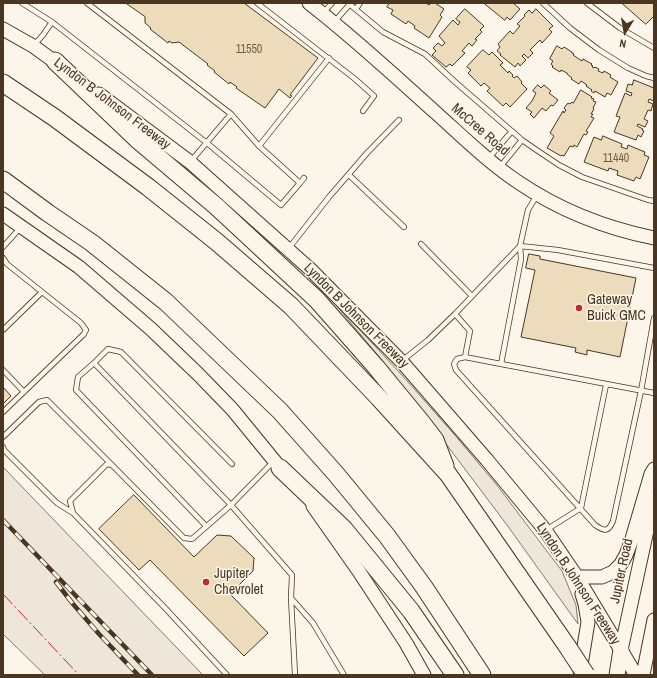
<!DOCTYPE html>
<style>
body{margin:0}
#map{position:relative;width:657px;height:678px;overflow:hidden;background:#fbf6e9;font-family:"Archivo Narrow",sans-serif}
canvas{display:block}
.frame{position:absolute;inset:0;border:4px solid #4a3520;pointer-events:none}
.north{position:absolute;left:605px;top:12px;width:40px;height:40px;-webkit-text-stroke:3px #fbf6e9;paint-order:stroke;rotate:191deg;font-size:11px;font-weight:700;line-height:16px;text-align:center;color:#4a3520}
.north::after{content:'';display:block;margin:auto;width:14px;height:18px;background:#4a3520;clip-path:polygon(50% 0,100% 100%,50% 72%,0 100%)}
</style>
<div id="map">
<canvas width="657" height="678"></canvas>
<div class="frame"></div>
<div class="north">N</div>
</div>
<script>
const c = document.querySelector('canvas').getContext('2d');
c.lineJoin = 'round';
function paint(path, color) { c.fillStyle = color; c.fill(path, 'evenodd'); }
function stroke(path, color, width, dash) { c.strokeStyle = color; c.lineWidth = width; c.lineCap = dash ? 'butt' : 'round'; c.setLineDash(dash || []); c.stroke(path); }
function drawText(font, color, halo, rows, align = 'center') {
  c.font = font + ' "Archivo Narrow",sans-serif'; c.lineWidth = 3; c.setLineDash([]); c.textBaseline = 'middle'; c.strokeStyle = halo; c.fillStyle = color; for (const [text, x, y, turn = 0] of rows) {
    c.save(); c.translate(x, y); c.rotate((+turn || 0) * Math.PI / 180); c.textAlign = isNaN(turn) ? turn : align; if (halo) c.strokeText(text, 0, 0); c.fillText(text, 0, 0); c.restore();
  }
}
const green = new Path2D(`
 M331,299l69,74 53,60 43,51 66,87 14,34 2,19 -71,-99 -112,-149z
 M3,467l200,208h-158l-42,-41z`);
const building = new Path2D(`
 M126,3h118l74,55 -28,37 2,1 -2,2 -11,-9 -14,19 -29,-20 1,-1 -7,-5 -1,2 -15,-12 1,-1 -8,-6 1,-1 -29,-22 -7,1 -3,-2 -1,2 -18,-14 1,-1 -6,-5v-6z
 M390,3h36l3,2 2,-2h4l9,6 -4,6 2,2 -13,21 -15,-10 1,-2 -7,-5 -2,3 -15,-10 2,-4 -6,-3z
 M484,3h29l7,6 -10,11 -3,-3 -2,3z
 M622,3h32v13l-8,8z
 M465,9l19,17 -4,4 2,2 -7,7 2,1 -5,6 -3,-3 -7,8 3,2 -13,13 -2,-2 -4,3 -14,-12 4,-4 -3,-3 5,-5 4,3 3,-3 -6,-7 14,-16 5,5 2,-3 -4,-3z
 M536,9l17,17 -4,3 3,3 -10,11 -2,-3 -10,10 3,3 -5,5 -4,-4 -2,2 4,4 -6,6 -2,-3 -3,4 -15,-12 1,-1 -4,-3 3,-4 -2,-3 12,-13 3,3 7,-8 -3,-2 8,-8 -1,-1 5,-5 3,3z
 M557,46l5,3 2,-2 8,5v1l2,1 -1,1 9,6 1,-2 9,5 -1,1 2,1 -1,1 2,1 1,-1 4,2 -1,2 5,2 1,-2 7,4 -1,2 8,5 -7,13 -4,-2 -2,4 -10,-6 -1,2 -3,-2 1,-1 -6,-4 1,-1 -6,-4 -2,3 -8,-5 1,-1 -5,-4v-1l-6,-3 -1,2 -8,-5 1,-1 -2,-2 2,-3 -3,-2z
 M483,50l6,5 3,-3 11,11 -3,2 8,8 1,-2 4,4 -1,1 2,2 3,-2 5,6 -1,1 6,6 -17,18 -4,-4 -3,3 -16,-15 3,-3 -6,-5 -3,3 -13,-13 3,-3 -4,-3z
 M634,80l20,8v13l-5,-2 -1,3 5,2 -2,7 -3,-1 -4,9 4,2 -3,6 -7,-3 -1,2 6,3 -1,1 2,1 -3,6 -3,-2 -2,5 -22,-8 6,-15 -4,-1 9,-23 6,3 1,-3 -6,-2 2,-7 4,1z
 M538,85l3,3 3,-3 7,6 -2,2 9,7 -5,6 -2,-1 -5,6 -4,-3 -8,10 -4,-4 2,-2 -6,-4 6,-7 4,-8 -3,-2z
 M581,90l11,7 -1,1 3,1 -1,2 3,1 -3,6 1,1 -3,5h2l-2,3 3,1 -8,13 2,1 -2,3 -2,-1 -7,13 -3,-2 -1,2 -3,-1 -6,10 -2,-1 -1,1 -14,-8 7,-12 -4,-3 13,-22 1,2 2,-3 -2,-2 4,-5 2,1 2,-2 1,1z
 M603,136l19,8 -1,3 6,2 1,-4 17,7 -1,3 5,2 -9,22 -4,-2 -2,4 -17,-6 1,-4 -9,-3 -1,3 -24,-9 10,-25 7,3z
 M529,254l11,2v3l96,19 -16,79 -33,-7v5l-12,-3 1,-4 -55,-11 14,-67 -9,-2z
 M3,387l8,9 -8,8z
 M134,495l60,62 23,-22 14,1 23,22 -1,13 -23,23 38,39 -24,23 -94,-96 -11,10 -40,-41z`);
const lane = new Path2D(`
 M22,3l30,19 155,121 74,62 19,-22 -41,-37 -28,-32 -40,47
 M87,3l144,111
 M257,3l98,76 19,17 -11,15
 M348,3l35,29 42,22 29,27 68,59 16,11 21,14 23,12 66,23 6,1
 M543,3l27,25 29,22 29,18 18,8 8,2
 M587,3l33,25 34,20
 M356,9l4,-6
 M324,12l8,-9
 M335,21l15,-17
 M34,45l9,-10 9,-13
 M259,146l70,-88
 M488,159l24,-28
 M500,167l22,-27
 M349,175l55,52
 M300,183l4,-5
 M537,195l-9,15 -8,36 1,13 -20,105 153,29
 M421,244l51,52
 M3,247l18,-20
 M289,248l40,-51 38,-44 32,-33
 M3,258l4,6 74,59 5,7 -2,4 -81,78
 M455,314l15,17 -5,26 -8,2 -3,5 2,6 139,155c9,6 13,8 18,-4l28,-130 13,-73
 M3,330l39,-38
 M465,357l36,7
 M403,360l25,-20 27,-26 65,-68 38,4 96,18
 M94,363l14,-14 13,3 111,112
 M3,370l21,22
 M3,437l36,-35 8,-2 65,65
 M3,447l1,3 53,53 16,10
 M273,462l-42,43 61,70 -1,23 4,77
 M206,526l-130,-136 2,-13 16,-14 137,142 -39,34 -8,-1 -72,-73 -5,-1 -37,37 3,12 93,96 61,66
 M546,530l35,-22 25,-123
 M291,598l22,25 31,52`);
const secondary = new Path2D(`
 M309,3c44,34 85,72 126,109 27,24 53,50 83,70 41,28 87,46 136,56
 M3,29l30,17 29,21
 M99,94l91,68 120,107 92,93 85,98 58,70 32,47 59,98
 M3,214l76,53 72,62 47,45 34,35 54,66
 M313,506l45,64 48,73 18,32
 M577,577h25l11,-5 8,-8 5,-9 5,-13 20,-68 3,-5
 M621,650l33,-152
 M580,671l8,-49 -3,-18 -3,-10
 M643,675l11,-55`);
const primary = new Path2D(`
 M617,675l4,-25`);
const highway = new Path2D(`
 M55,61l84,80 78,66 100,93 59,67 46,56 13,17 10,26
 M3,83l52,35 93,69 69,55 74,64 88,92 69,76 119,172
 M3,180l45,33 44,30 74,59 114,109 56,63 51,62 37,51 58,88
 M280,468l64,61 67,82 44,64`);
const rail = new Path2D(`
 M3,520l149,155
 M56,582l17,22 26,30 39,41`);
const highwayBridge = new Path2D(`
 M567,646l19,29`);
const power = new Path2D(`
 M3,594l76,81`);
const markers = [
 [579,308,4,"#c62828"],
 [206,582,4,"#c62828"]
];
const numberNames = [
 ["11550",249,50],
 ["11440",616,159]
];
const streetNames = [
 ["Lyndon B Johnson Freeway",112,104,37],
 ["McCree Road",480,130,41],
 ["Lyndon B Johnson Freeway",356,316,45],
 ["Jupiter Road",622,571,-78],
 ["Lyndon B Johnson Freeway",578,584,57]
];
const poiNames = [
 ["Gateway",587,300],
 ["Buick GMC",587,316],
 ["Jupiter",214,574],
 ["Chevrolet",214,590]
];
paint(green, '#ede6d9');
stroke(green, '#887966', 1);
paint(building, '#ecdcbc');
stroke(building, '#4a3520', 1);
stroke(lane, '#4a3520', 6);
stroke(secondary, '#4a3520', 15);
stroke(primary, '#4a3520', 17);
stroke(highway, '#4a3520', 19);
stroke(lane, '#fbf6e9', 4.5);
stroke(secondary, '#fbf6e9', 13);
stroke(primary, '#fbf6e9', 15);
stroke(highway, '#fbf6e9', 17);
stroke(rail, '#4a3520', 4.5);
stroke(rail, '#fbf6e9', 3, [9]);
stroke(highwayBridge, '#4a3520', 19, []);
stroke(highwayBridge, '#fbf6e9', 17);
stroke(power, '#c62828', 1, [14, 3, 2, 3]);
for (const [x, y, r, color] of markers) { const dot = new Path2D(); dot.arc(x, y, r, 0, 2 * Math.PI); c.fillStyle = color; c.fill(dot); stroke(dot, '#fbf6e9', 1.5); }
drawText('12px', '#725f47', null, numberNames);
drawText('14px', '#4a3520', '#fbf6e9', streetNames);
drawText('14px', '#4a3520', '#fbf6e9', poiNames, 'left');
</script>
